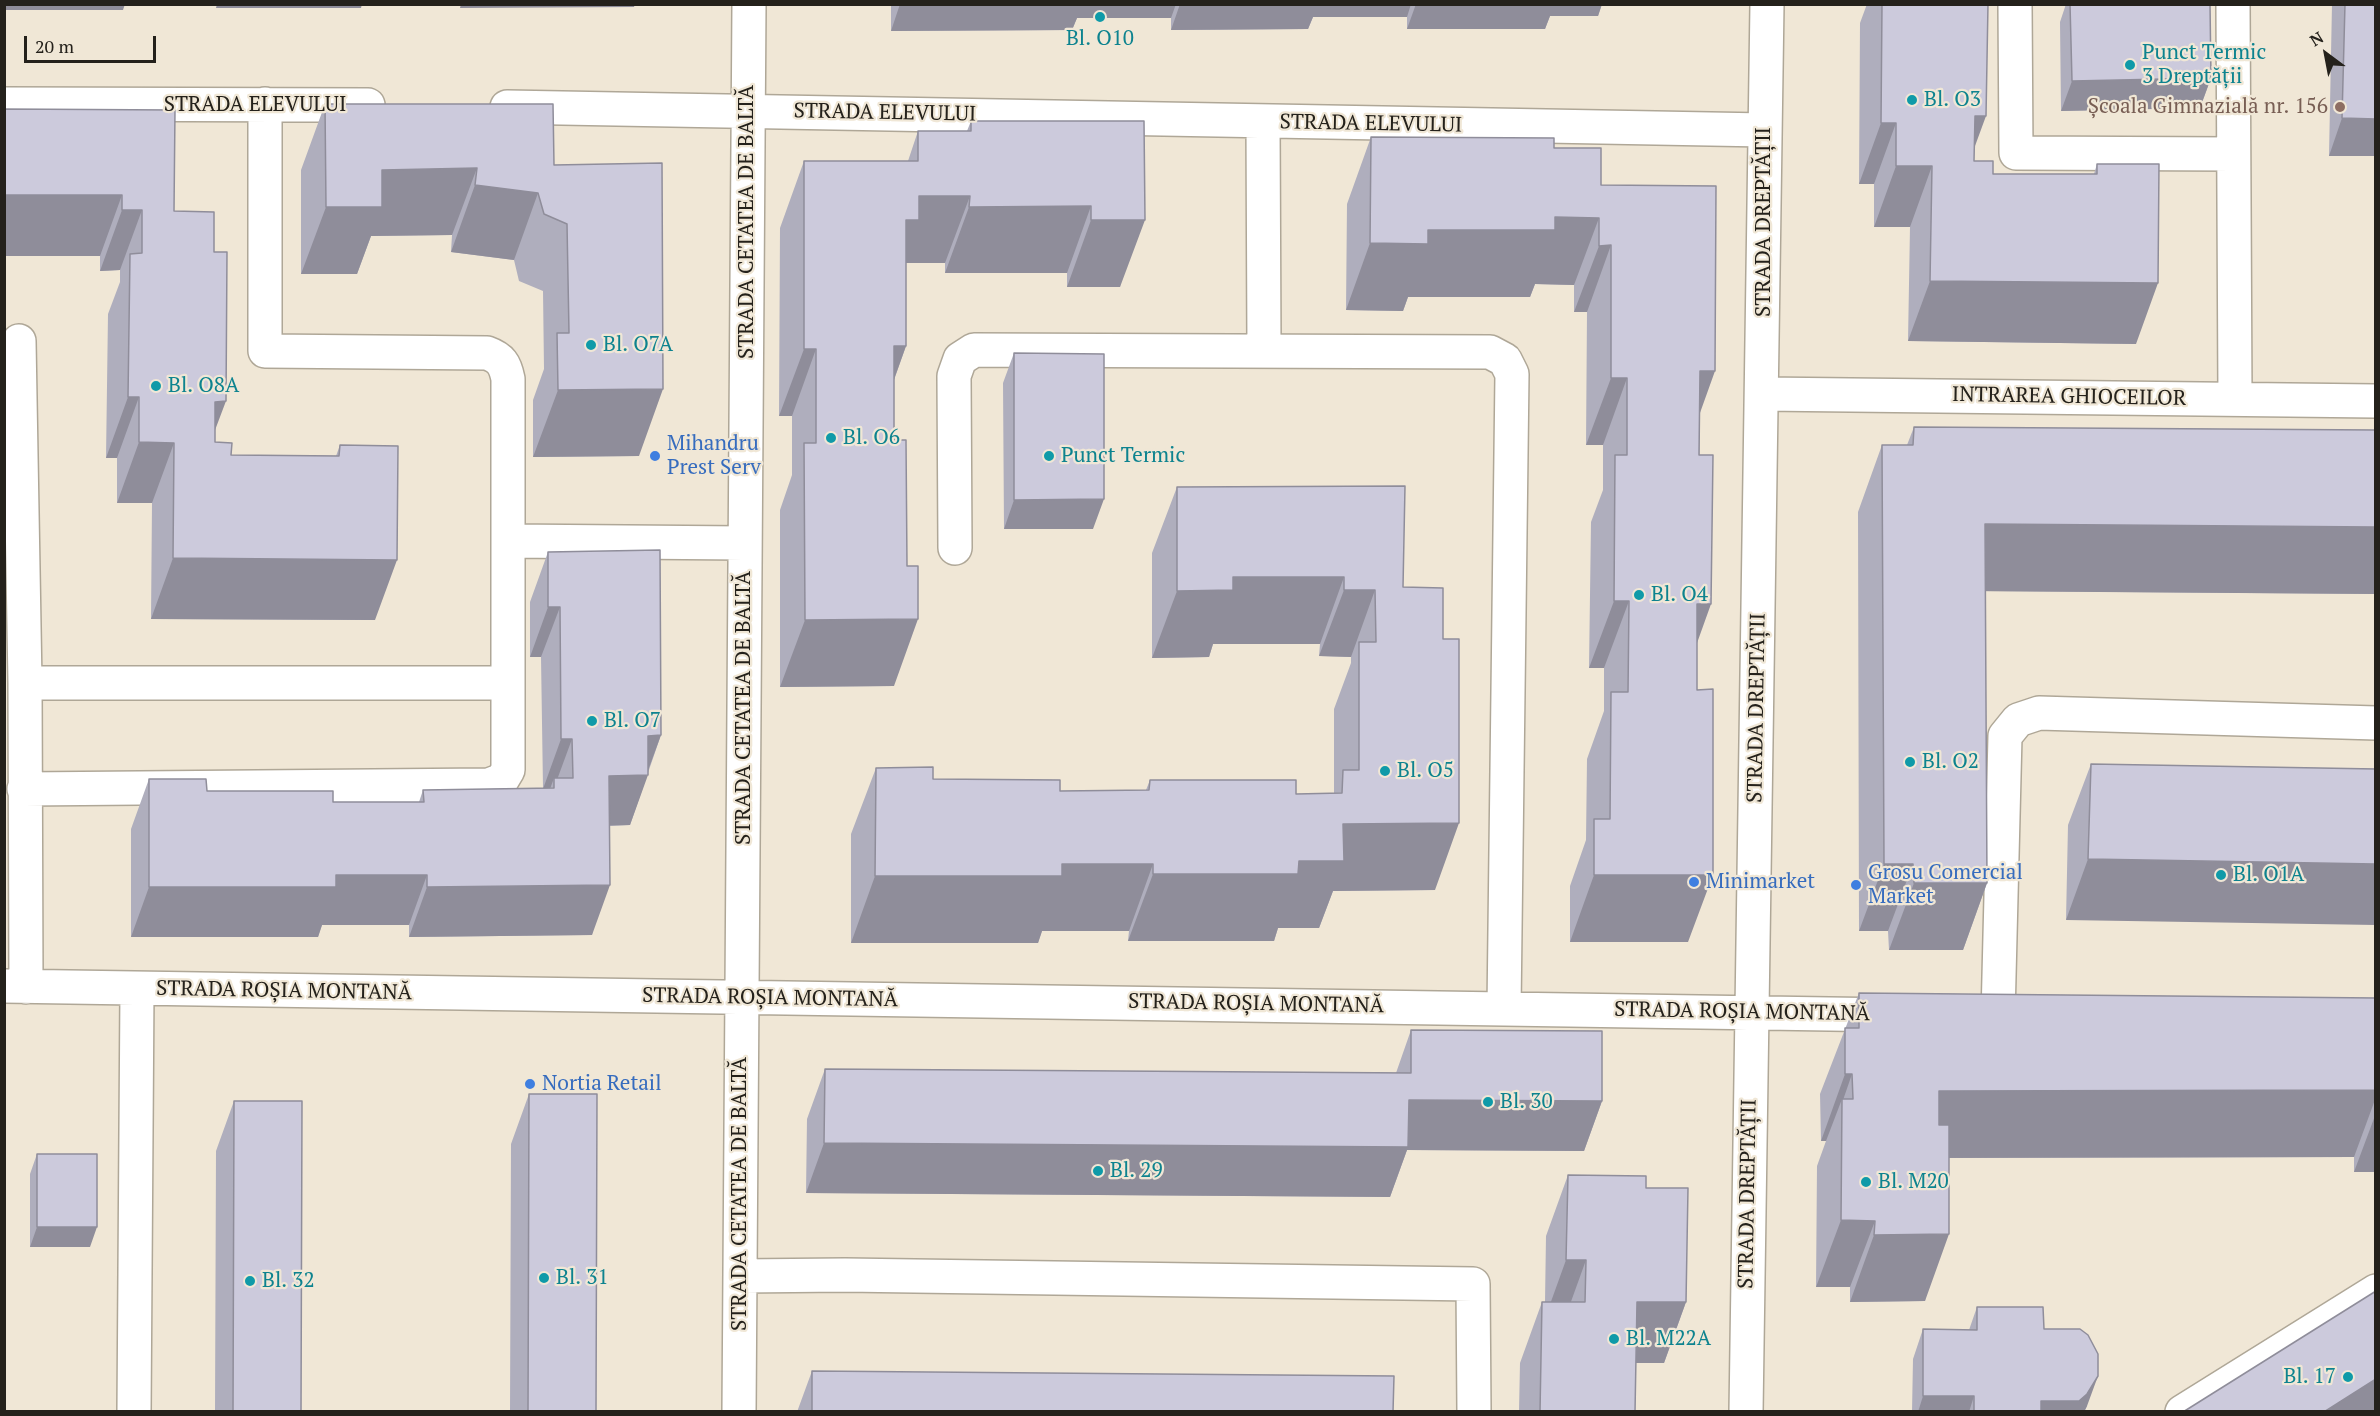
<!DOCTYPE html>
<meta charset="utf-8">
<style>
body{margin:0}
#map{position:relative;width:2380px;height:1416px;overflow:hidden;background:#f0e7d6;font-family:"PT Serif",serif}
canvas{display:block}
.frame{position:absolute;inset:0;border:6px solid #24211b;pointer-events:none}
.north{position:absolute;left:2296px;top:24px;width:60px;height:60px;-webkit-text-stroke:4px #f0e7d6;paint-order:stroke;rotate:328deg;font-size:16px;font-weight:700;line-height:24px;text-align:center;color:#24211b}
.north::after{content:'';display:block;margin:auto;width:21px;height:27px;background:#24211b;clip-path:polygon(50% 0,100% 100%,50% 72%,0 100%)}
.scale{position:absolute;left:24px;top:36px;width:132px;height:27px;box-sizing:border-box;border:3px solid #24211b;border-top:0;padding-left:8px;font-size:18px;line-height:21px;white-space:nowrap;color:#24211b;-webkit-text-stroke:4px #f0e7d6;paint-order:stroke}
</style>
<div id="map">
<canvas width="2380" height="1416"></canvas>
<div class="frame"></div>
<div class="north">N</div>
<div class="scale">20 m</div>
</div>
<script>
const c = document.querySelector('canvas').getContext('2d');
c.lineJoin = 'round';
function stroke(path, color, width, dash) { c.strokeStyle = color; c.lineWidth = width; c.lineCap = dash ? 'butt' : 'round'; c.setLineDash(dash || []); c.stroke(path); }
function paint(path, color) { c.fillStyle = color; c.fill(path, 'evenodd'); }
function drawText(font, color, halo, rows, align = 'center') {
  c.font = font + ' "PT Serif",serif'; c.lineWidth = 4.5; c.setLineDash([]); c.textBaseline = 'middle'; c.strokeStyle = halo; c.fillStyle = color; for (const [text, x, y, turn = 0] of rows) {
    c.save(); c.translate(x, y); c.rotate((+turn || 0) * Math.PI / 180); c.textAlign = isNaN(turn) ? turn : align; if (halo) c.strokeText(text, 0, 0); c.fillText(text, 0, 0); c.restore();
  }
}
const minor = new Path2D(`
 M2015,4l1,149 217,1
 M2233,4l2,394
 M4,104l364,1
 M507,107l1258,23
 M1263,122l1,228
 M19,341l6,342 1,304
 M1763,394l613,7
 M508,541l236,2
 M955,548l-1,-172 6,-17 14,-9 516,2 15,8 7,14 -8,634
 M25,683h483
 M24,789l465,-4 13,-5 6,-10v-391c-3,-15 -7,-21 -21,-26l-222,-2v-247
 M4,986l1891,29
 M1998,1016l7,-280 13,-16 21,-7 337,10
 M740,1276l105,-1 628,9 1,128
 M134,1412l3,-423
 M739,1412l10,-1408
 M1746,1412l21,-1408
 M2182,1412l194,-121`);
const wall = new Path2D(`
 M891,4h711l-4,12h-48l-5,13h-138v-12h-94l-5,12 -137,1v-12h-94l-5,12 -181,1z
 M1867,4h121l-14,145v12l19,13h101l3,-10 39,180 -228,-3 2,-114h-36v-43h-15l1,-161z
 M2066,4h144l1,74 -11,30 -139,3 -1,-89z
 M2332,4h44v152h-47z
 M325,104l229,61 85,291 -106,1v-57l11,-31 -1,-78 -24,-10 -5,-21 -63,-8 1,-17 -81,1 -14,38h-56v-104z
 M4,109l170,102 40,41 1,190 16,13 105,1 4,-11 35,175 -224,-1 1,-116h-35v-45h-11l2,-144 12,-32v-12l-20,1v-15z
 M971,121h173l-24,166h-53v-14h-122v-10h-39v83l-12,34v306l-114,1v-177l12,-35v-59h-13l1,-188 24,-67h104l10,-30h49z
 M1371,137l183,11 47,37 99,229 -3,228 -9,300h-118v-56l16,-46 1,-81 17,-48v-43h-15l2,-146 12,-32v-45h-17l1,-133h-13v-27l-39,-1 -5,13h-122l-5,14 -57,-1 1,-106z
 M1014,353l79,176h-89l-1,-146z
 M1914,427l462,3v164l-391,-3 2,292 -24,67h-74l-1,-19h-29l-1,-419 24,-67h25z
 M1177,487l226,100 32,303 -102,1 -14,37h-41l-4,13h-146l1,-10h-87l-4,12h-187v-109l25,-66 57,11 127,12 86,-1 4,-10 146,14h38v-85l17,-46v-6l-32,-1 1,-12h-107l-4,13 -57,1v-105z
 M548,552l113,183 -31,90 -21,1 -17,109 -183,2v-12h-87l-4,12h-187v-108l18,-50 58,12 126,11h86l4,-12 120,-2 -2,-131h-11v-55z
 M2091,764l285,5 -310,151 2,-95z
 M1859,993l517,5v174h-22v-15l-405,1 -24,143 -75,1v-15h-34l1,-121 9,-25h-5l-1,-47z
 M1411,1030l191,71 -18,50 -177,-1 -17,47 -584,-4 1,-74 18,-50 571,4z
 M529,1094l67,318h-86l1,-268z
 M234,1101l67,311h-86l1,-261z
 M37,1154l53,93h-60v-73z
 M1568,1175l78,13 40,114 -22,61h-28l-1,49h-116l1,-49 22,-61h3l1,-66z
 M1977,1307l67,22 43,77 -3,6h-172l1,-53 10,-30 46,1z
 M812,1371l581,41h-596z`);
const shadedWall = new Path2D(`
 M4,4h121l-2,6h-119z
 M217,4h145l-1,4h-145z
 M461,4h174l-1,3 -174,1z
 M900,4h276l-5,14h-94l-5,12 -181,1z
 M1180,4h231l-4,13h-94l-5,12 -137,1z
 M1416,4h186l-4,12h-48l-5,13h-138z
 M2211,78l-11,30 -139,3 11,-30z
 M1975,116h11l-22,60z
 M2342,118l34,1v37h-47z
 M1881,123h15l-22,61h-15z
 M1896,166h36l-22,61h-36z
 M477,168l-25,67 -81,1 -14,38h-56l25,-67 56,-37z
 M475,185l63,8 -24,67 -63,-8z
 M4,195h118l-22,61h-96z
 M919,196h51l-25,67h-41l2,-43z
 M1091,206l-24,67h-122l24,-66z
 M122,210h20l-22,60 -20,1z
 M1555,217l44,1 -25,67 -39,-1 -5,13h-122l-5,14 -57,-1 24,-67 58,-13z
 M1091,220h54l-25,67h-53z
 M1611,245l-24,67h-13l25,-66z
 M1930,281l228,2 -22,61 -228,-3z
 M894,346h12l-24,67z
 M804,349h12l-24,67h-13z
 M1700,371h15l-24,67z
 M1611,378h16l-24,67h-17z
 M663,389l-24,67 -106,1 25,-67z
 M128,397h11l-22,61h-11z
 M226,401l-23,61 12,-60z
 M139,442l35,1 -22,60h-35z
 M1104,499l-11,30h-89l10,-29z
 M1985,524l391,3v67l-415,-3z
 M173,558l224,2 -22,60 -224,-1z
 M1233,577h111l-24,67h-107l-4,13 -57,1 25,-67z
 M1344,590h31l-24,67 -32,-1z
 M1614,601h15l-25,67h-15z
 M1697,604h14l-24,67z
 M548,607h12l-19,50h-11z
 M918,619l-24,67 -114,1 25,-67z
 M661,735l-15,41 2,-1 -18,50 -39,1 18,-50 39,-40z
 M561,739h11l-18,49v-10l-4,11h-7z
 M1459,823l-24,67 -102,1 -14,37h-41l-4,13h-146l25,-67 146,-13 44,-37z
 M2088,859l288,5v61l-310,-5z
 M1062,864h91l-24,67h-87l-4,12h-187l24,-67z
 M1884,864h29l-25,67h-29z
 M336,875h91l-18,50h-87l-4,12h-187l18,-50z
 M1594,875h119l-25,67h-118z
 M1914,883h73l-24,67h-74z
 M610,885l-18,50 -183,2 18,-50z
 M1845,1074h7l-10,29v-4l-16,42h-5z
 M2376,1090v7l-22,60 -439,1 24,-67z
 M1409,1100l193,1 -18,50 -177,-1 -17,47 -584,-4 18,-50z
 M2376,1113v59h-22z
 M1841,1220l34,1 -25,66h-34z
 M37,1227h60l-7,20h-60z
 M1949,1234l-24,67 -75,1 24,-67z
 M1566,1260h20l-22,61h-20z
 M1637,1302h49l-22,61h-49z
 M2098,1376l-11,30 -3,6h-47l4,-11z
 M2376,1379v33h-52z
 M1923,1396h51l-5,16h-51z`);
const building = new Path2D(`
 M1882,4h106l-2,112h-11l-1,45h19v13h104v-10h62l-1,119 -228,-2 2,-115h-36v-43h-15z
 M2070,4h140l1,74 -139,3z
 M2345,4h31v115l-34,-1z
 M325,104h228l1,61 108,-2 1,226 -105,1 -1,-57h12l-2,-109 -23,-10 -6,-21 -63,-8 2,-17 -95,2v37h-56z
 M4,109l171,1 -1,101 40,1v40h13l-1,149 -11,1v40l17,1 -1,12 108,1 1,-11 58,1 -1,114 -224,-2 1,-115 -35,-1v-45h-11l2,-143 12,-1v-43h-20v-15h-118z
 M971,121h173l1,99h-54v-14l-122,1 1,-11h-51v24h-13v126h-12v94h12l1,126h11v53l-113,1 -1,-177h12v-94h-12v-188h114v-30h53z
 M1371,137l183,1v10h47v37l115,1 -1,185h-15l-1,84h14l-2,149h-14v86l16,-1v186h-119v-56h16l1,-127h17l1,-91h-15l1,-146h12v-77h-16v-133l-12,1v-28l-44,-1v13h-127v14l-58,-1z
 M1014,353l90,1v145l-90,1z
 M1914,427l462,3v97l-391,-3 2,359h-73l-1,-19h-29l-2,-419h31z
 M1405,486l-2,101 40,1v51h16v184l-116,1 1,37h-45l-1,13h-145v-10h-91v12h-187l1,-108 57,-1v12l127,1v11l89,-1 1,-10h146v14l46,-1 1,-23h16v-128h17l-1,-52h-31v-13h-111v13l-56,1v-104z
 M660,550l1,185 -13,1v39l-39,1 1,109 -183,2v-12h-91v12h-187v-108h57l1,12h126v11h91l-1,-12 131,-2v-10h19l-1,-39h-11l-1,-132h-12v-55z
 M2091,764l285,5v95l-288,-5z
 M1859,993l517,5v92l-437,1v34h10v109l-75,1 1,-14 -34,-1 1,-121h11l-1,-25h-7v-46h14z
 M1411,1030l191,1v70l-193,-1 -1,47 -584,-4 1,-74 586,4z
 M529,1094h68l-1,318h-68z
 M234,1101h68l-1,311h-68z
 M37,1154h60v73h-60z
 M1568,1175l78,1v12h42l-2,114h-49l-2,110h-95l2,-110h43l1,-42h-20z
 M2376,1291v88l-52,33h-141z
 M1977,1307h66l1,22h36l8,6 10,19v22l-11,18 -8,7h-38v11h-67v-16h-51v-67l54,1z
 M812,1371l582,5 -1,36h-581z`);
const markers = [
 [1100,17,6,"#0f9aa8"],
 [2130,65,6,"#0f9aa8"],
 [1912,100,6,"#0f9aa8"],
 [2340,107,6,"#8d6e63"],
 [591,345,6,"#0f9aa8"],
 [156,386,6,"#0f9aa8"],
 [831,438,6,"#0f9aa8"],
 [655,456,6,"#3f7fe0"],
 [1049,456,6,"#0f9aa8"],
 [1639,595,6,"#0f9aa8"],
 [592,721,6,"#0f9aa8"],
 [1910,762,6,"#0f9aa8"],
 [1385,771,6,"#0f9aa8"],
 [2221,875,6,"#0f9aa8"],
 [1694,882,6,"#3f7fe0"],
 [1856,885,6,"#3f7fe0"],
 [530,1084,6,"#3f7fe0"],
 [1488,1102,6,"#0f9aa8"],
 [1098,1171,6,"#0f9aa8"],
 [1866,1182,6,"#0f9aa8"],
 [544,1278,6,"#0f9aa8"],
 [250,1281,6,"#0f9aa8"],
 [1614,1339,6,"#0f9aa8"],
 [2348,1377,6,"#0f9aa8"]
];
const cultureNames = [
 ["Bl. O10",1100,39,"center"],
 ["Punct Termic",2142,53],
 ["3 Dreptății",2142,77],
 ["Bl. O3",1924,100],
 ["Bl. O7A",603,345],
 ["Bl. O8A",168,386],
 ["Bl. O6",843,438],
 ["Punct Termic",1061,456],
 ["Bl. O4",1651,595],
 ["Bl. O7",604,721],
 ["Bl. O2",1922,762],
 ["Bl. O5",1397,771],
 ["Bl. O1A",2233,875],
 ["Bl. 30",1500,1102],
 ["Bl. 29",1110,1171],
 ["Bl. M20",1878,1182],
 ["Bl. 31",556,1278],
 ["Bl. 32",262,1281],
 ["Bl. M22A",1626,1339],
 ["Bl. 17",2336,1377,"right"]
];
const streetNames = [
 ["STRADA ELEVULUI",255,105],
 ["STRADA ELEVULUI",885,113,1],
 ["STRADA ELEVULUI",1371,124,1],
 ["STRADA CETATEA DE BALTĂ",747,222,-90],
 ["STRADA DREPTĂȚII",1764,222,-90],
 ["INTRAREA GHIOCEILOR",2069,397,1],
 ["STRADA CETATEA DE BALTĂ",744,708,-90],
 ["STRADA DREPTĂȚII",1757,708,-89],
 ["STRADA ROȘIA MONTANĂ",284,991,1],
 ["STRADA ROȘIA MONTANĂ",770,998,1],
 ["STRADA ROȘIA MONTANĂ",1256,1004,1],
 ["STRADA ROȘIA MONTANĂ",1742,1012,1],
 ["STRADA CETATEA DE BALTĂ",740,1194,-90],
 ["STRADA DREPTĂȚII",1748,1194,-89]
];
const educationNames = [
 ["Școala Gimnazială nr. 156",2328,107]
];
const shopNames = [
 ["Mihandru",667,444],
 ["Prest Serv",667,468],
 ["Grosu Comercial",1868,873],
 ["Market",1868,897],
 ["Minimarket",1706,882],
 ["Nortia Retail",542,1084]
];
stroke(minor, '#afa797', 36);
stroke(minor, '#fff', 33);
paint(wall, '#afaebd');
paint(shadedWall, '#8f8d9a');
paint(building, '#cccadc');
stroke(building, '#8f8d9a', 1.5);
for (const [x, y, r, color] of markers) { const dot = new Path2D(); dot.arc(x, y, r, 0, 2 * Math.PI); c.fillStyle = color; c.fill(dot); stroke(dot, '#f0e7d6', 2); }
drawText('21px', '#0d838f', '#f0e7d6', cultureNames, 'left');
drawText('21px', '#24211b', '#f0e7d6', streetNames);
drawText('21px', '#785e54', '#f0e7d6', educationNames, 'right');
drawText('21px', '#366cbe', '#f0e7d6', shopNames, 'left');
</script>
